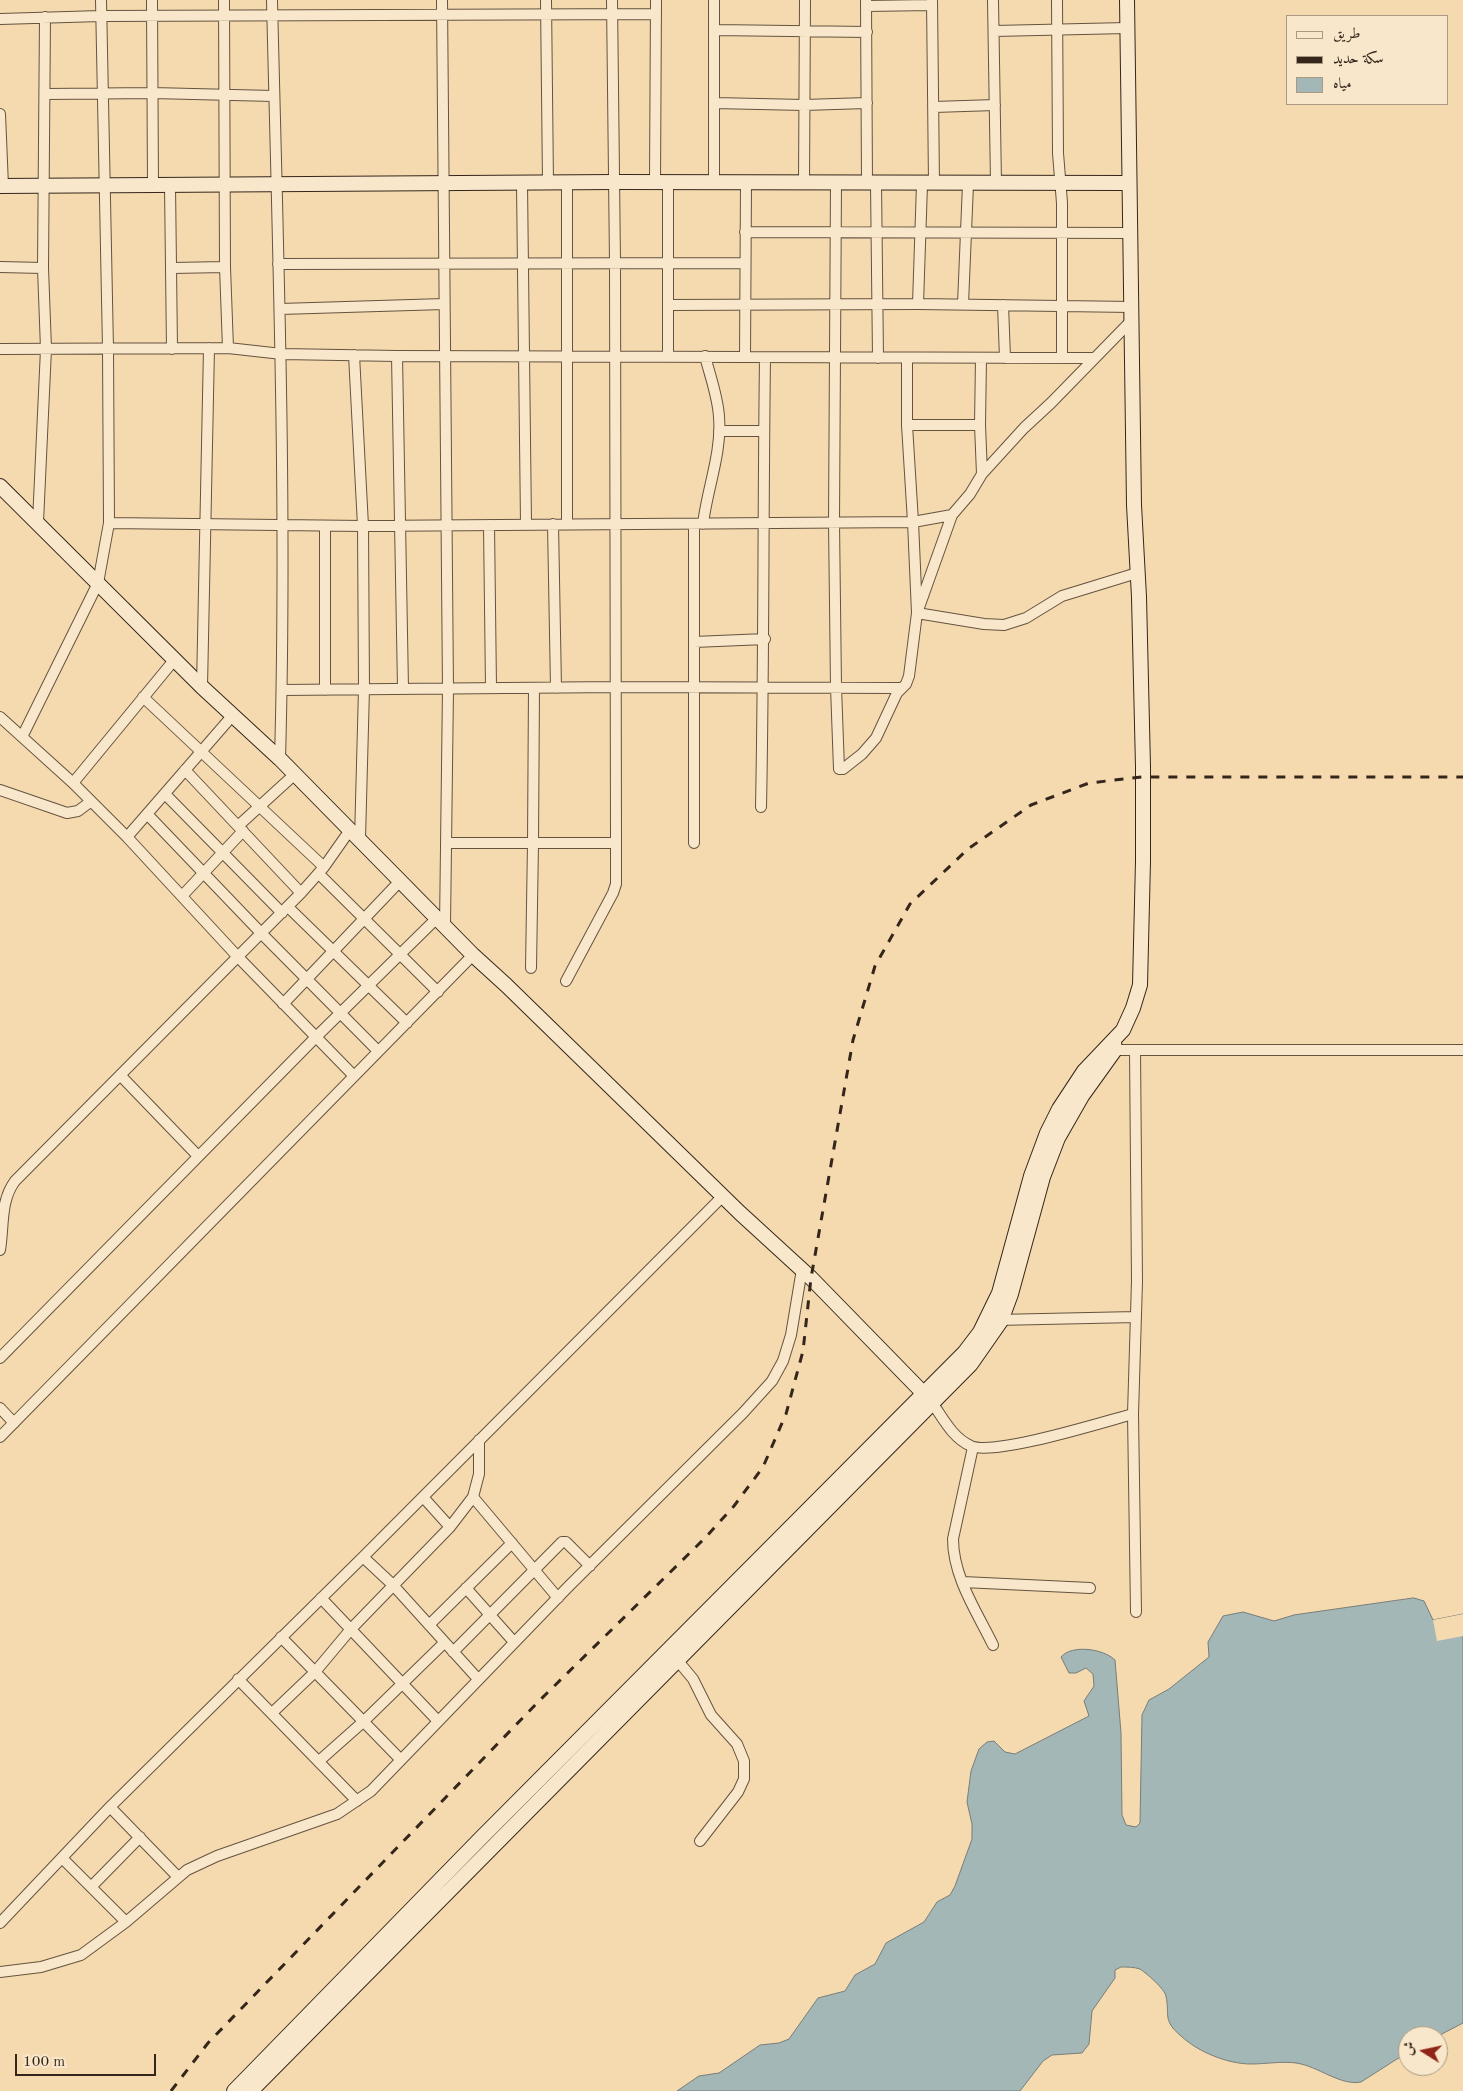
<!DOCTYPE html>
<meta charset="utf-8">
<style>
body{margin:0}
#map{position:relative;width:1463px;height:2091px;overflow:hidden;background:#f4daae;font-family:"Old Standard TT",Amiri,serif}
canvas{display:block}
.legend{position:absolute;left:1286px;top:15px;width:162px;height:90px;box-sizing:border-box;background:#f8e7ca;border:1px solid #aa9a84;margin:0;padding:6px 9px;list-style:none;font-size:15px;color:#35261b}
.legend li{display:flex;align-items:center;gap:10px;height:25px}
.legend b{width:25px;border:1px solid #aa9a84}
.north{position:absolute;left:1398px;top:2026px;width:50px;height:50px;box-sizing:border-box;background:#f8e7ca;border:1px solid #aa9a84;border-radius:50%;rotate:280deg;font-size:14px;font-weight:700;line-height:20px;text-align:center;color:#35261b}
.north::after{content:'';display:block;margin:auto;width:18px;height:22px;background:#8f2418;clip-path:polygon(50% 0,100% 100%,50% 72%,0 100%)}
.scale{position:absolute;left:15px;top:2054px;width:141px;height:22px;box-sizing:border-box;border:2px solid #35261b;border-top:0;padding-left:6px;font-size:15px;line-height:18px;white-space:nowrap;color:#35261b;-webkit-text-stroke:4px #f8e7ca;paint-order:stroke}
</style>
<div id="map">
<canvas width="1463" height="2091"></canvas>
<ul class="legend">
<li><b style="height:6px;background:#f8e7ca"></b>طريق</li>
<li><b style="height:6px;background:#35261b"></b>سكة حديد</li>
<li><b style="height:14px;background:#a3b7b7"></b>مياه</li>
</ul>
<div class="north">ش</div>
<div class="scale">100 m</div>
</div>
<script>
const c = document.querySelector('canvas').getContext('2d');
c.lineJoin = 'round';
function paint(path, color) { c.fillStyle = color; c.fill(path, 'evenodd'); }
function stroke(path, color, width, dash) { c.strokeStyle = color; c.lineWidth = width; c.lineCap = dash ? 'butt' : 'round'; c.setLineDash(dash || []); c.stroke(path); }
const water = new Path2D(`
 M1414,1598l10,3 9,19 30,-6v409l-25,13h-30v16l-47,30c-21,4 -43,-16 -65,-19 -14,-2 -30,1 -45,1 -23,0 -53,-12 -70,-28 -19,-16 -11,-21 -15,-40 -1,-7 -21,-24 -26,-27 -6,-2 -13,-2 -19,-2l-6,3v8l-23,33 -3,33 -7,9 -30,2 -9,6 -23,30h-343l22,-15 20,-3 41,-28 19,-2 10,-4 29,-41 27,-7 10,-16 20,-11 11,-21 38,-21 13,-20 13,-7 5,-9 17,-47v-15l-5,-22 4,-31 8,-22 8,-7 7,-1 11,11 10,2 74,-38 -5,-15 10,-15 -1,-12 -7,-6 -10,5h-7l-8,-16c11,-13 43,-8 54,3l6,73 1,82 4,10 10,2 4,-4 2,-108 7,-15 20,-11 40,-32 -1,-15 15,-26 20,-4 31,9 20,-6z`);
const pier = new Path2D(`
 M1463,1614v22l-26,5 -4,-21z`);
const street = new Path2D(`
 M152,0l1,185
 M224,0l1,267 3,81
 M272,0c6,253 15,506 8,759
 M442,0l6,688 -3,238
 M546,0l2,183
 M866,0l1,183
 M932,0l2,184
 M993,0l3,183
 M1057,0l1,153 4,50v155
 M866,6l66,-1
 M0,19l101,-3 554,-2
 M714,30l153,2
 M994,31l133,-3
 M46,94l107,-1 120,3
 M714,103l90,2 63,-2
 M934,107l61,-2
 M0,114l3,72
 M655,182l1,-182
 M714,182v-182
 M567,183v341
 M804,183l1,-183
 M836,183l-2,339 2,165 3,82h4l19,-15 14,-16 21,-45 9,-9 3,-8 8,-63 -4,-91 39,-7 18,-21 12,-20 42,-46 27,-25 81,-83
 M876,183l2,175
 M522,184l4,340
 M170,185l2,164
 M745,232l385,1
 M278,264l467,-1
 M0,267l43,1
 M172,268l53,-1
 M918,304l4,-120
 M963,304l5,-120
 M668,305l250,-1 214,3
 M1003,305l2,53
 M280,309l164,-5
 M0,349l228,-1 54,6 115,2 697,2
 M354,355l9,171 1,163 -4,150
 M397,356l6,332
 M668,356v-174
 M745,357l1,-174
 M981,358l-1,67 2,49
 M907,425h73
 M719,431h45
 M952,515l-35,98 67,11 20,1 22,-7 36,-22 75,-23
 M38,522l8,-173 -3,-81 2,-251
 M109,523l254,3 550,-4 -6,-97v-67
 M553,524l3,164
 M703,524c4,-35 19,-71 16,-107 -1,-20 -9,-41 -14,-61
 M489,525l2,163
 M694,525v318
 M325,526v164
 M694,642l71,-3
 M202,687l7,-339
 M282,690l335,-3 284,1
 M143,697l181,170
 M0,717l73,66 54,54 111,120 116,119
 M22,737l76,-154 11,-60 -1,-175 -7,-348
 M185,770l116,123
 M73,783l102,-124
 M0,790l67,23 11,-2 12,-9
 M165,794l117,119
 M761,807c3,-150 2,-299 4,-449
 M147,814l115,120 116,117
 M238,826l57,-52
 M127,837l106,-122
 M447,843h86l1,-155
 M319,874l119,118
 M182,896l61,-65
 M288,907l119,116
 M531,968l2,-125h83l-1,-580 -3,-263
 M566,981l47,-88 3,-9v-41
 M283,1004l118,-124
 M1115,1050h348
 M120,1075l78,81
 M0,1250c4,-23 0,-49 15,-69l286,-288 23,-26 26,-37
 M996,1320l140,-3
 M0,1358l316,-321 121,-119
 M933,1404c11,16 20,34 38,42 24,10 132,-24 162,-32l4,-133 -2,-231
 M0,1408l14,15
 M1133,1414l3,198
 M0,1437l473,-482
 M973,1447l-20,92c0,38 24,73 40,106
 M423,1497l27,30
 M473,1497l85,101
 M363,1557l30,28 85,94
 M963,1582l127,6
 M466,1588l48,54
 M321,1598l116,122
 M429,1625l83,-82
 M281,1637l119,122
 M453,1652l109,-110h4l24,24
 M673,1655l20,24 18,36 26,29 7,17v18l-6,13 -38,49
 M238,1679l119,122
 M272,1713l43,-41 36,-43 99,-102 23,-30 6,-23v-34
 M319,1761l44,-39 81,-79
 M110,1807l68,70
 M62,1858l64,64
 M91,1887l49,-50
 M0,1923l110,-116 253,-250 360,-361
 M0,1972l41,-5 40,-12 45,-33 61,-52 30,-14 120,-42 34,-23 197,-204 175,-174 29,-32 11,-20 8,-26 11,-66`);
const secondary = new Path2D(`
 M0,186l615,-4 514,1
 M0,486l202,201 78,72 193,196 33,30 234,228 71,65 119,122
 M234,2091l246,-252 484,-486 16,-21 19,-39 32,-117 16,-43 12,-24 25,-38 39,-41 10,-22 7,-23 3,-124v-94l-4,-170 -5,-92 -7,-505
 M251,2091l720,-727 30,-43 10,-27 32,-117 15,-39 24,-42 33,-46 -1,-8`);
const rail = new Path2D(`
 M171,2091l37,-48 332,-343 165,-162 29,-32 29,-39 23,-53 17,-63 8,-73 42,-238 22,-74 35,-62 58,-55 63,-44 58,-22 53,-6h321`);
paint(water, '#a3b7b7');
stroke(water, '#777d79', 1);
paint(pier, '#f4daae');
stroke(street, '#655340', 12);
stroke(secondary, '#35261b', 16);
stroke(street, '#f8e7ca', 10);
stroke(secondary, '#f8e7ca', 14);
stroke(rail, '#35261b', 3, [9, 9]);
</script>
